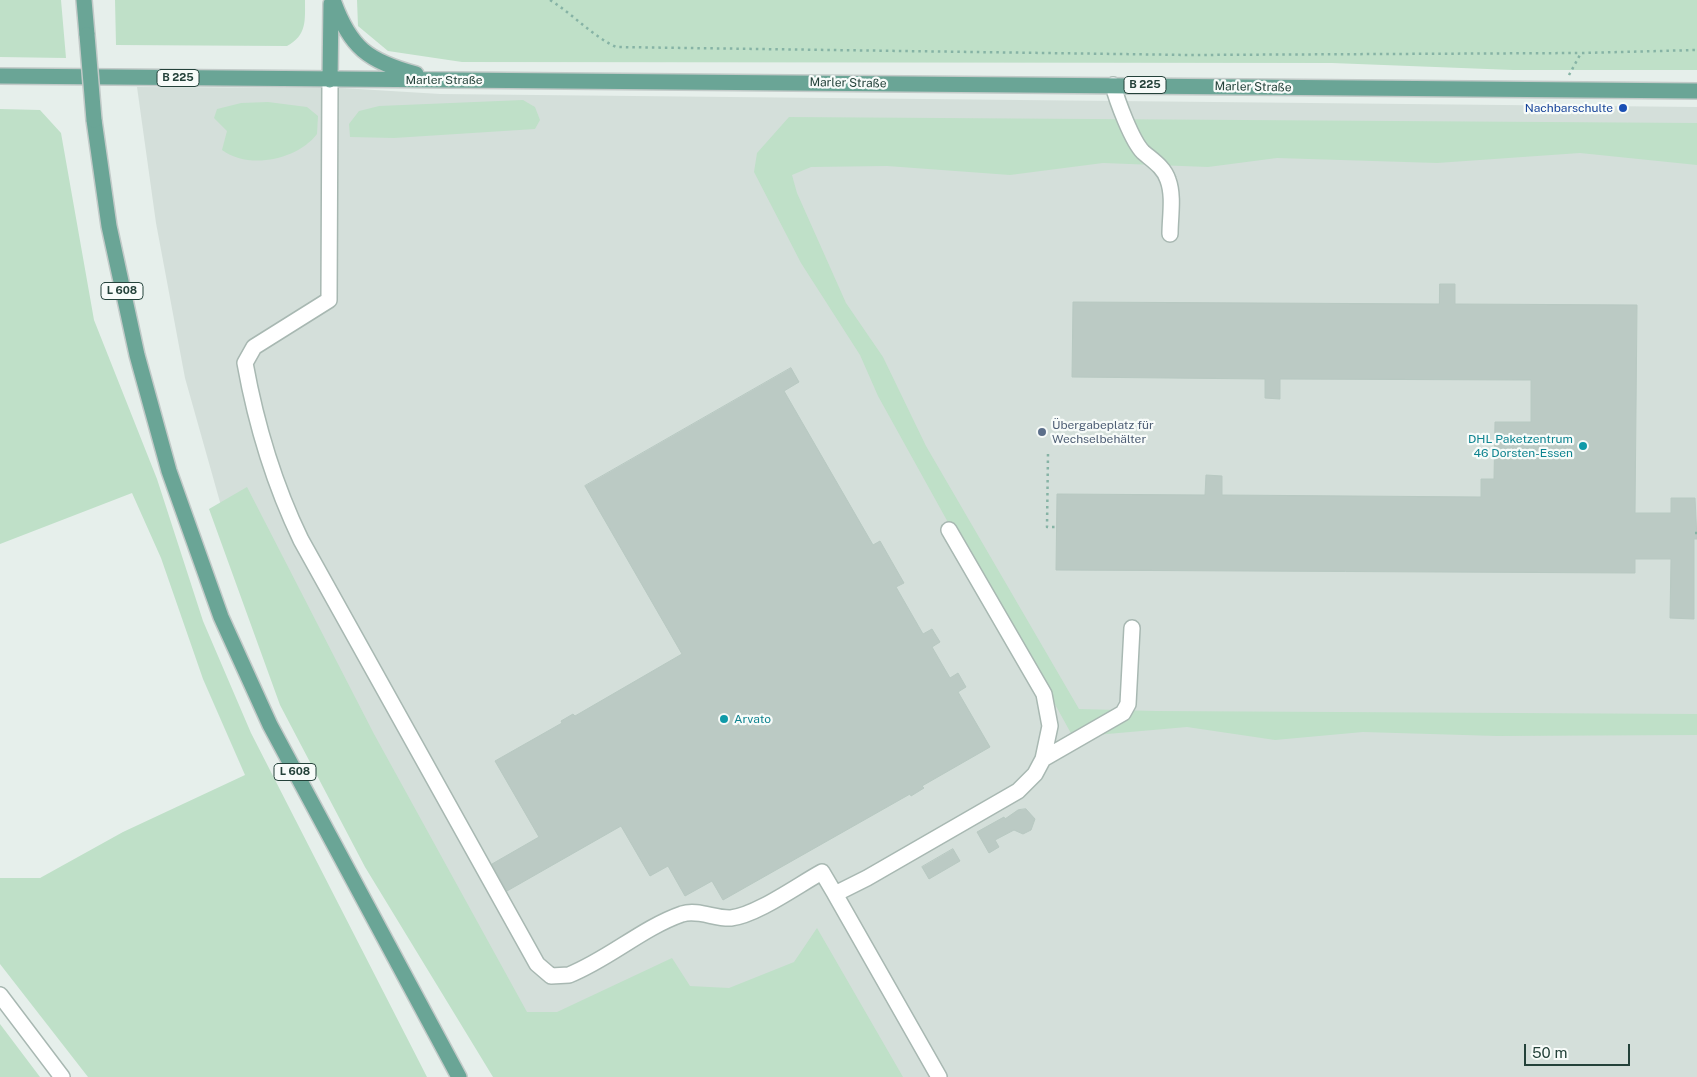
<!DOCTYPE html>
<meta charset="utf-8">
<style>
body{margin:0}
#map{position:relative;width:1697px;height:1077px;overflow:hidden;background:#e6efeb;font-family:"Public Sans",sans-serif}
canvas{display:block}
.scale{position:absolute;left:1524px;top:1044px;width:106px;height:22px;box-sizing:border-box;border:2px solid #24423a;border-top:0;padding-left:6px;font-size:15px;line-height:18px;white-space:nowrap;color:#24423a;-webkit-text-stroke:4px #f7fbf9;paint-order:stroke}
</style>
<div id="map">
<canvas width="1697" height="1077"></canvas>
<div class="scale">50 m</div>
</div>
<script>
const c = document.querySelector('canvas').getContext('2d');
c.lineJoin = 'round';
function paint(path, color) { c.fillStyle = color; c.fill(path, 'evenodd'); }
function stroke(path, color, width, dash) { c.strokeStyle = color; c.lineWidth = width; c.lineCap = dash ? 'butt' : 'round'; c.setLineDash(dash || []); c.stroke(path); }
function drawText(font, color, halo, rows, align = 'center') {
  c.font = font + ' "Public Sans",sans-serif'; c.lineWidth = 4.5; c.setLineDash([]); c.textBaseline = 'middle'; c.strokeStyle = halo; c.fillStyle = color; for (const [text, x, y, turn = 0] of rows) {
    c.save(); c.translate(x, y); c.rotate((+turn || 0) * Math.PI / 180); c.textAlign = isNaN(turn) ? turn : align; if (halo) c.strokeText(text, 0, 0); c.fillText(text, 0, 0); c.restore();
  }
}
const built = new Path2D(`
 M137,87l205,1 98,6 1257,13v970h-1198l-270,-543 -44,-156 -29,-155z`);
const green = new Path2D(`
 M0,0h61l5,58 -66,-1z
 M115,0h190c0,21 2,35 -18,46l-171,-1z
 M357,0h1340v70h-184l-181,-7 -870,-1 -74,-11 -30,-25z
 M523,100l12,7 5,13 -5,9 -141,9 -44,-1 -1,-13 10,-13 20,-5z
 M268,102l39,5 11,9 -1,18c-20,26 -68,36 -95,16l5,-19 -13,-13 3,-9 24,-6z
 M0,109l40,1 21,23 33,187 63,159 46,142 48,112 176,344h-339l-88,-113v-86h40l83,-46 122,-57 -42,-96 -42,-121 -29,-65 -132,51z
 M789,117l908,6v42l-117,-12 -143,10 -160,-5 -69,9 -105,-4 -93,12 -123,-9 -76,1 -19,8 5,18 49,110 37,54 43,89 153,263 77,2 541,3v21l-200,1 -134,-4 -88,8 -88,-13 -114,10 -66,-120 -47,-73 -82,-148 -18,-41 -59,-92 -47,-91 3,-19z
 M247,487l127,247 153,278h30l115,-54 18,28 39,2 65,-26 23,-34 86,149h-410l-128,-210 -85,-162 -71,-196z
 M0,1024l40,53h-40z`);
const building = new Path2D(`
 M1440,284h15v20l182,1 -2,208h36v-15h24l2,41h-3v80l-24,-1 1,-59h-36v14l-579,-3 1,-76 148,1 1,-20 16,1v19l259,2v-18h13l1,-57h36v-42l-251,-1v20l-15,-1v-19l-193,-2 1,-75 366,2z
 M791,368l8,14 -15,9 89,154 7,-4 24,42 -8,4 27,47 9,-5 8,13 -8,5 18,31 8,-5 8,14 -8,5 32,55 -68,39 2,2 -13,8 -1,-2 -187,106 -11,-19 -27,15 -17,-30 -18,10 -29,-50 -114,65 -15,-27 47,-27 -44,-76 67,-38 -1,-2 12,-7 2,2 107,-62 -97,-168z
 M1026,809l9,10 -4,11 -8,4 -9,-4 -19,10 4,7 -10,6 -12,-21 27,-15 1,2 13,-9z
 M953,849l7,12 -31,18 -7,-12z`);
const path = new Path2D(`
 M550,0c24,15 41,35 66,47l573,8 392,-2
 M1569,75l12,-22 116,-3
 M1048,454l-1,73h10
 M1695,533h2`);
const minor = new Path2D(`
 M330,80l-1,220 -75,47 -9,16c11,61 29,121 56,177l236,424 14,12 18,-1c40,-16 73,-47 113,-61 16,-5 33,5 49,4 26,-3 67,-33 91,-46l13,22
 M1113,85c4,16 19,56 30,67 9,8 21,15 25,28 6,16 2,37 2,54
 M1043,759l80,-46 5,-9 4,-76
 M0,995l62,82
 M939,1077l-104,-183 32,-16 151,-87 17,-17 8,-15 7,-33 -6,-32 -95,-164`);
const major = new Path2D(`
 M84,0l3,35
 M333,0c17,48 35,61 83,74
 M0,76l1697,15
 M330,80l1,-76
 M94,120l15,106 28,129 32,116 52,146 49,108 189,352`);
const majorBridge = new Path2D(`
 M87,35l7,85`);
const markers = [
 [1623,108,5,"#1a4fb4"],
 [1042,432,5,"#5c6f8a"],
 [1583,446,5,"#0f9aa8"],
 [724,719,5,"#0f9aa8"]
];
const shields = [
 [178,78,42],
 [1145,85,42],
 [122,291,42],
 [295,772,42]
];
const shieldNames = [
 ["B 225",178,78],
 ["B 225",1145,85],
 ["L 608",122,291],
 ["L 608",295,772]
];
const streetNames = [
 ["Marler Straße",444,80],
 ["Marler Straße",848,83,1],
 ["Marler Straße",1253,87,1]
];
const transitNames = [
 ["Nachbarschulte",1613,108]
];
const serviceNames = [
 ["Übergabeplatz für",1052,425],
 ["Wechselbehälter",1052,439]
];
const cultureNames = [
 ["DHL Paketzentrum",1573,439],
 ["46 Dorsten-Essen",1573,453],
 ["Arvato",734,719,"left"]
];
paint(built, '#d4dfda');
paint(green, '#bfe0c8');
paint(building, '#bbcac4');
stroke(building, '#b8c9c2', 1);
stroke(minor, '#a8b8b2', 18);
stroke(major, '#c2cac8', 18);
stroke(path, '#86b3a5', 2.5, [2.5, 4]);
stroke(minor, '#fff', 15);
stroke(major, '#6aa596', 15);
stroke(majorBridge, '#c2cac8', 18, []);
stroke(majorBridge, '#6aa596', 15);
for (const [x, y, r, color] of markers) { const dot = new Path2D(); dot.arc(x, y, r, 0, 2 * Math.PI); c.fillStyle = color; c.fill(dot); stroke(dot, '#f7fbf9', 2); }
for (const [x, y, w] of shields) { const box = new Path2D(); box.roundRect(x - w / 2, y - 8.5, w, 17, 4); c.fillStyle = '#f7fbf9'; c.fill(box); stroke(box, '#24423a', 1); }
drawText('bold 11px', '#24423a', null, shieldNames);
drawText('12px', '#24423a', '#f7fbf9', streetNames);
drawText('12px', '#164399', '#f7fbf9', transitNames, 'right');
drawText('12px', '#4e5e75', '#f7fbf9', serviceNames, 'left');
drawText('12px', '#0d838f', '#f7fbf9', cultureNames, 'right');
</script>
